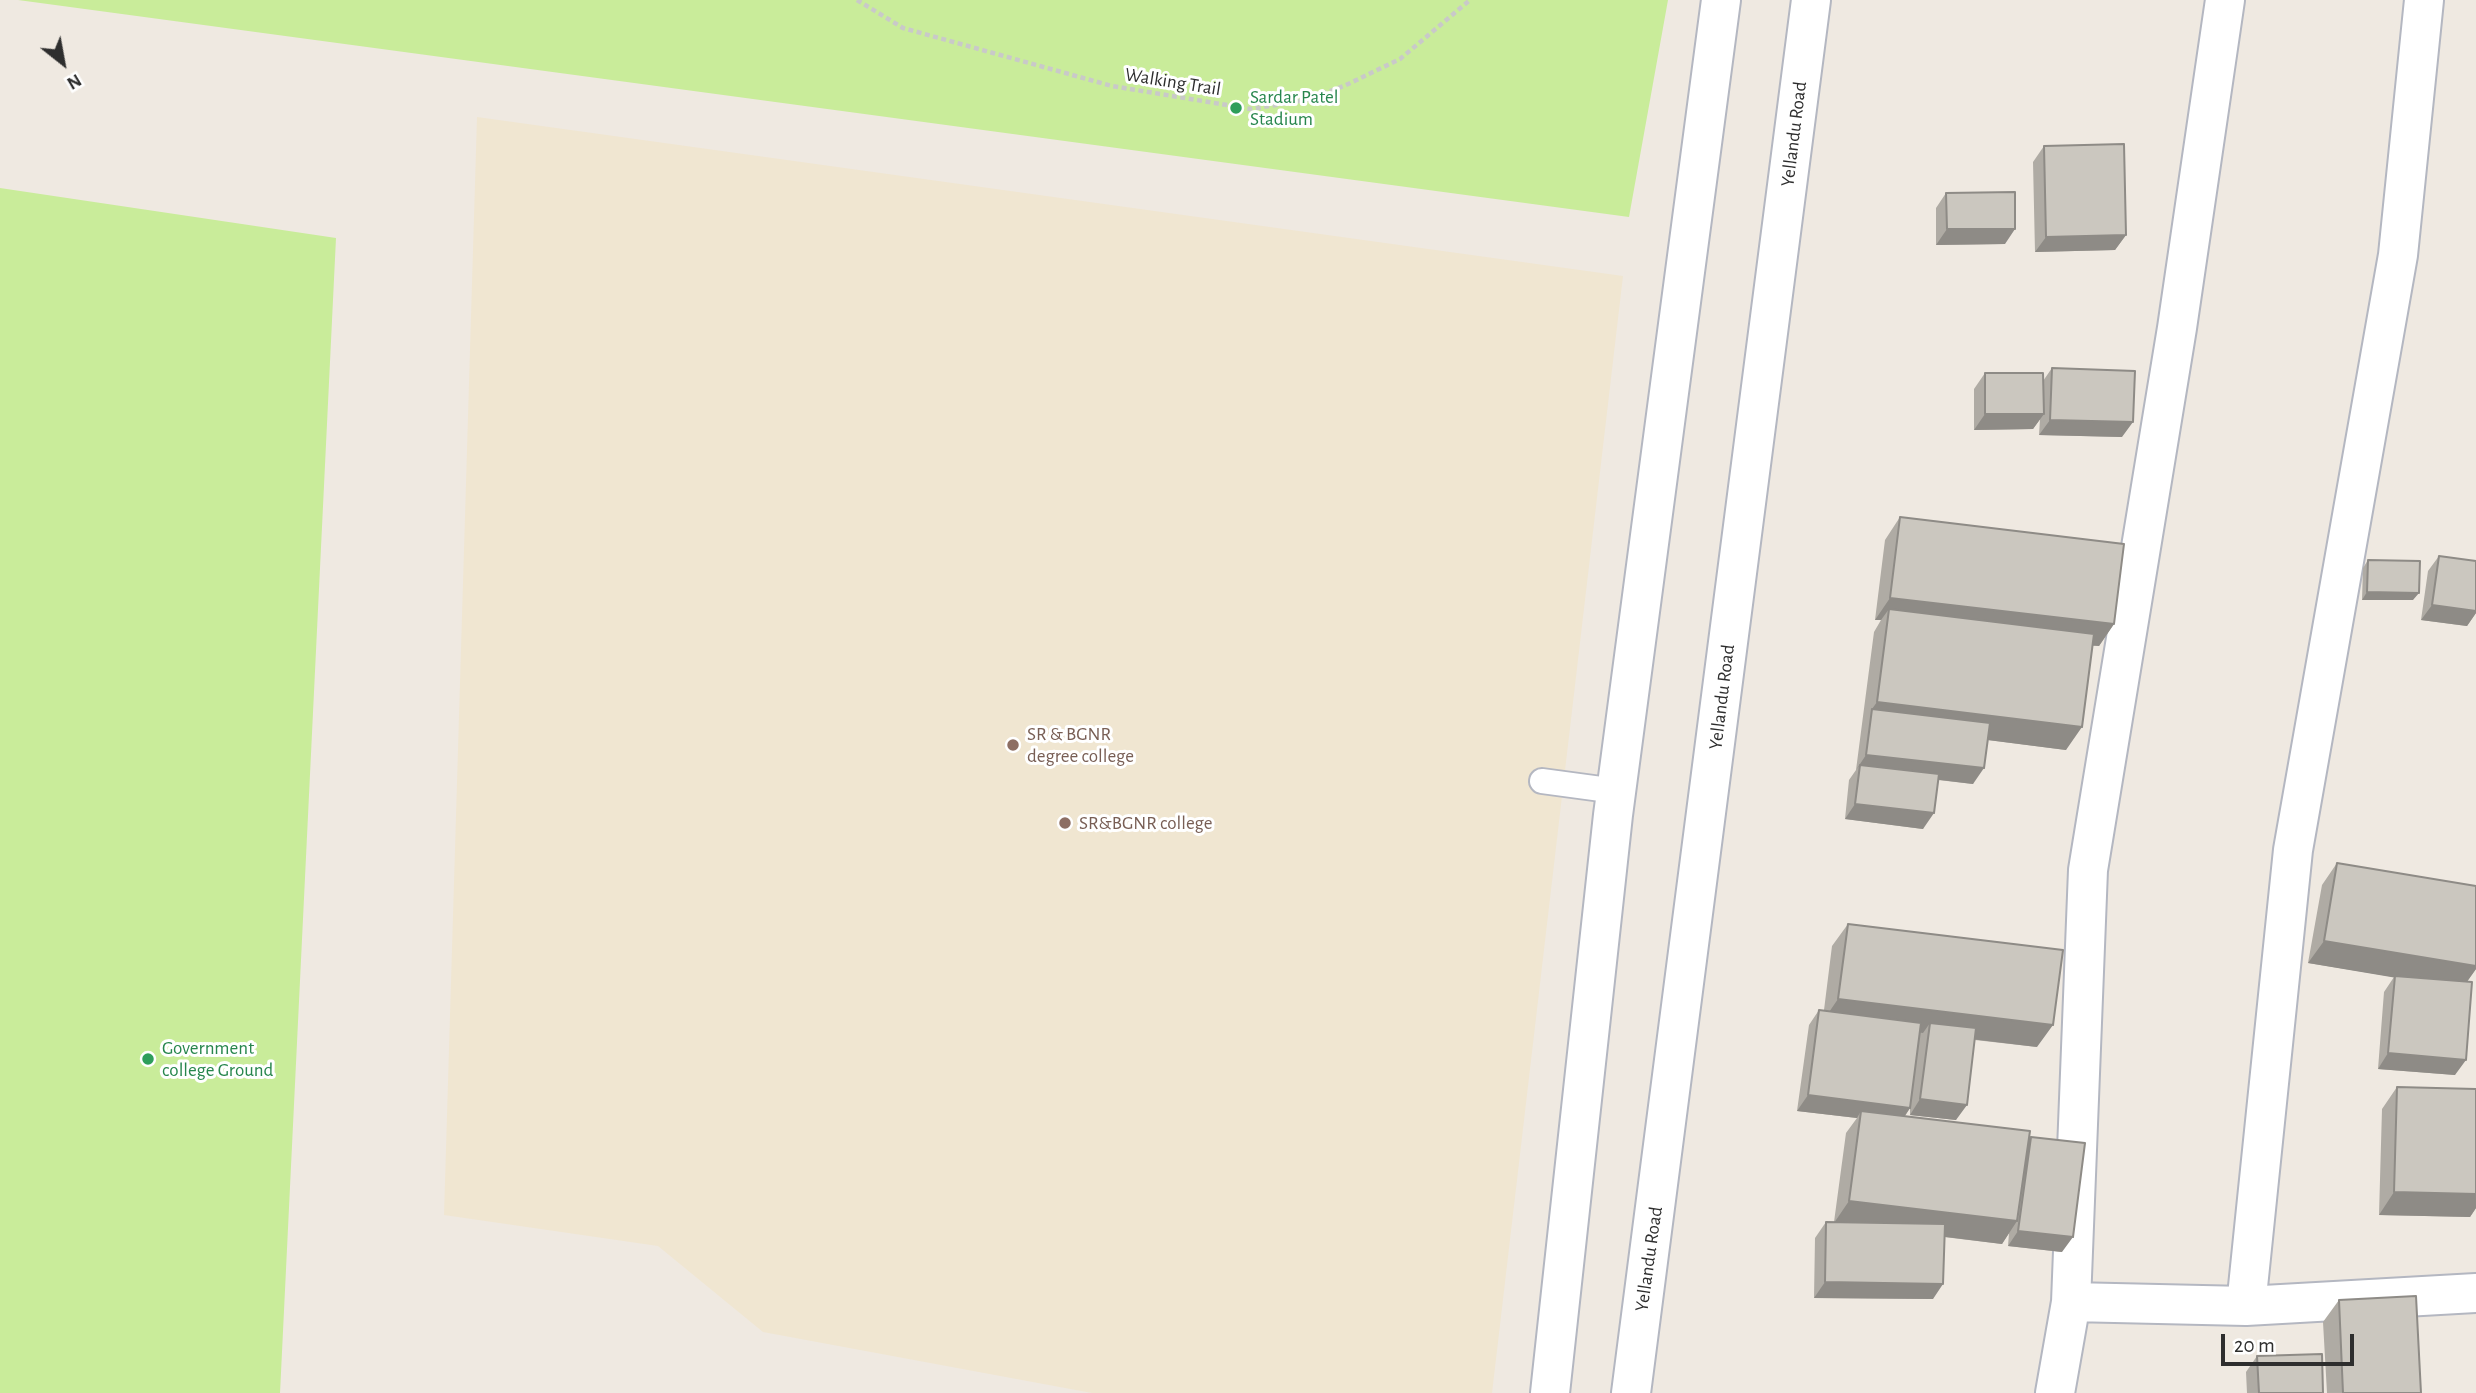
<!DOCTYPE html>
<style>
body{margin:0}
#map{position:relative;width:2476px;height:1393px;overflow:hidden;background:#efe9e1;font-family:"Alegreya Sans",sans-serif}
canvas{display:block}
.north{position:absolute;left:28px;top:28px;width:70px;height:70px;-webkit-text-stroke:5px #fff;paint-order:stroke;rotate:149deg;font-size:19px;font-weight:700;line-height:28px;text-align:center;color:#2e2e2e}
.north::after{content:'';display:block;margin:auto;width:24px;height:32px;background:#2e2e2e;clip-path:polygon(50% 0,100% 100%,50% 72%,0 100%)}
.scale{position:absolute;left:2221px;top:1334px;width:133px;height:32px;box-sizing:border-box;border:4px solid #2e2e2e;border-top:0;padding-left:9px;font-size:21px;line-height:24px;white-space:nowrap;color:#2e2e2e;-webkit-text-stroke:5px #fff;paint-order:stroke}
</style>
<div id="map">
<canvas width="2476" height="1393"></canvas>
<div class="north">N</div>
<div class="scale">20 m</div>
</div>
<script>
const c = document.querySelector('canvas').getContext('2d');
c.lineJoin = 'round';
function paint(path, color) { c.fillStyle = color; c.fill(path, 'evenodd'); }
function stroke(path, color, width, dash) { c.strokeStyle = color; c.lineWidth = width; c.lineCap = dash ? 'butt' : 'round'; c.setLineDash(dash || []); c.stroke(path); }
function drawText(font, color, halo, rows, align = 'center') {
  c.font = font + ' "Alegreya Sans",sans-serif'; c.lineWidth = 6; c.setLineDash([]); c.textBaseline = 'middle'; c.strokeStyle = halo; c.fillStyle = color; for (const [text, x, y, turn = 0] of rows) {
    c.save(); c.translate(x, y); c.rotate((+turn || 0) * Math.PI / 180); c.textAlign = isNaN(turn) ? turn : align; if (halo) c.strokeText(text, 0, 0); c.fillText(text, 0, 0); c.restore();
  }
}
const education = new Path2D(`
 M477,117l1146,159 -131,1117h-400l-329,-61 -105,-86 -214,-31z`);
const pitch = new Path2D(`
 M18,0h1650l-39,217z
 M0,188l336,50 -56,1155h-280z`);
const path = new Path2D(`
 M857,0l46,28 209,58 139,23 55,-9 38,-14 56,-27 70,-59`);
const service = new Path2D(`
 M1542,781l74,10`);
const minor = new Path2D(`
 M2071,1302l175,4 230,-13
 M2246,1306l47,-456 105,-595 26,-255
 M2055,1393l16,-91 17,-432 89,-542 48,-328`);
const secondary = new Path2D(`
 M1550,1393l63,-578 108,-815
 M1631,1393l180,-1393`);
const wall = new Path2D(`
 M2044,146l82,89 -11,15 -80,2 -2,-90z
 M1946,193l59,51 -69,1v-37z
 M2052,368l70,69 -83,-2 1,-16 -7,10 -59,1v-41l11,-16 58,8z
 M1900,517l214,107 -15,22h-7l-26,104 -78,-10 -15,44 -35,-4 -15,49 -78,-10 4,-39 7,-10 18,-138 7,-12h-6l10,-80z
 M2439,556l37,5v52l-9,13 -46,-6 7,-49z
 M2368,560l45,40h-51l1,-32z
 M2337,863l139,23v83l-9,12 -12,94 -77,-6 6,-77 10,-15 -86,-14 14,-78z
 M1848,924l189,123 -62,-7 -19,80 -46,-5v-7l-5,8 123,25 3,-4 31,115 -54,-6 1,-13 -7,11 -58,-7 -11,62 -119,-1 1,-60 11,-16h8l12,-89 11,-15 -60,-7 12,-86 10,-15h5l8,-64z
 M2397,1087l79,2v119l-6,9 -91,-2 3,-106z
 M2339,1300l82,93h-94l-4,-71z
 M2257,1356l66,37h-76l-1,-21z`);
const shadedWall = new Path2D(`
 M1947,229h68l-10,15 -69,1z
 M2126,235l-11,15 -80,2 11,-15z
 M1985,414h59l-11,15 -59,1z
 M2050,420l83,2 -11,15 -83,-2z
 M2367,592l52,1 -6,7h-51z
 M1890,598l224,26 -15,22 -211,-25 1,-12 -8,11h-6z
 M2432,605l44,6v2l-9,13 -46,-6z
 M1877,702l205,25 -16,23 -196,-25 2,-16z
 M1866,755l118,13 -11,16 -114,-14 1,-5 -4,5z
 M1855,804l79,9 -11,16 -78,-10z
 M2324,941l152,25v3l-14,20 -154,-26z
 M1838,999l215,26 -16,22 -108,-13 1,-11 -7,10 -100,-12z
 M2388,1053l78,7 -11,15 -77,-6z
 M1808,1095l102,13 -10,15 -39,-12 -4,7 -60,-7z
 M1920,1099l47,6 -11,15 -46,-5z
 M2394,1192l82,2v14l-6,9 -91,-2z
 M1849,1201l168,20 -15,23 -168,-21z
 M2018,1231l55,6 -11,15 -54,-6z
 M1825,1282l118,2 -10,15 -119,-1z`);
const building = new Path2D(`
 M2124,144l2,91 -80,2 -2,-91z
 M2015,192v37h-68l-1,-36z
 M2052,368l83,3 -2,51 -83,-2z
 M1985,373h58l1,41h-59z
 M1900,517l224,27 -10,80 -224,-26z
 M2439,556l37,5v50l-44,-6z
 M2368,560l52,1 -1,32 -52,-1z
 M1889,609l205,25 -12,93 -205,-25z
 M1872,709l118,14 -6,45 -118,-13z
 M1860,765l79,9 -5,39 -79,-9z
 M2337,863l139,23v80l-152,-25z
 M1848,924l215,26 -10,75 -215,-26z
 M2395,976l77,6 -6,78 -78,-7z
 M1819,1010l102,13 -11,85 -102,-13z
 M1930,1023l46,5 -9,77 -47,-6z
 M2397,1087l79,2v105l-82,-2z
 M1861,1111l169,20 -13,90 -168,-20z
 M2031,1137l54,6 -12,94 -55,-6z
 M1826,1222l119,2 -2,60 -118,-2z
 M2416,1296l5,97h-78l-4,-93z
 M2322,1354l1,39h-64l-2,-37z`);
const markers = [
 [1236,108,7,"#2e9e5b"],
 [1013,745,7,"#8d6e63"],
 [1065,823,7,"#8d6e63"],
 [148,1059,7,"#2e9e5b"]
];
const streetNames = [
 ["Walking Trail",1173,82,9],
 ["Yellandu Road",1794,134,-83],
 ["Yellandu Road",1722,697,-83],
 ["Yellandu Road",1649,1259,-82]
];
const leisureNames = [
 ["Sardar Patel",1250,97],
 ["Stadium",1250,119],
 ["Government",162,1048],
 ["college Ground",162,1070]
];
const educationNames = [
 ["SR & BGNR",1027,734],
 ["degree college",1027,756],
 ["SR&BGNR college",1079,823]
];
paint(education, '#f0e6d1');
paint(pitch, '#c9ec9a');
stroke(service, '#b4b7c1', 28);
stroke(minor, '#b4b7c1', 42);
stroke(secondary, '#b4b7c1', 42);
stroke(path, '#c9c9c9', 4.5, [5, 3.5]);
stroke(service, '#fff', 24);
stroke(minor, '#fff', 38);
stroke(secondary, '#fff', 38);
paint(wall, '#afaba4');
paint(shadedWall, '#8e8b86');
paint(building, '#cbc7bf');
stroke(building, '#8e8b86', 2);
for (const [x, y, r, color] of markers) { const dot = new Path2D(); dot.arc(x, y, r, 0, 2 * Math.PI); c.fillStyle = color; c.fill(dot); stroke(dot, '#fff', 2.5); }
drawText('19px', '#2e2e2e', '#fff', streetNames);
drawText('19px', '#27864d', '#fff', leisureNames, 'left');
drawText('19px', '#785e54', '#fff', educationNames, 'left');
</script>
